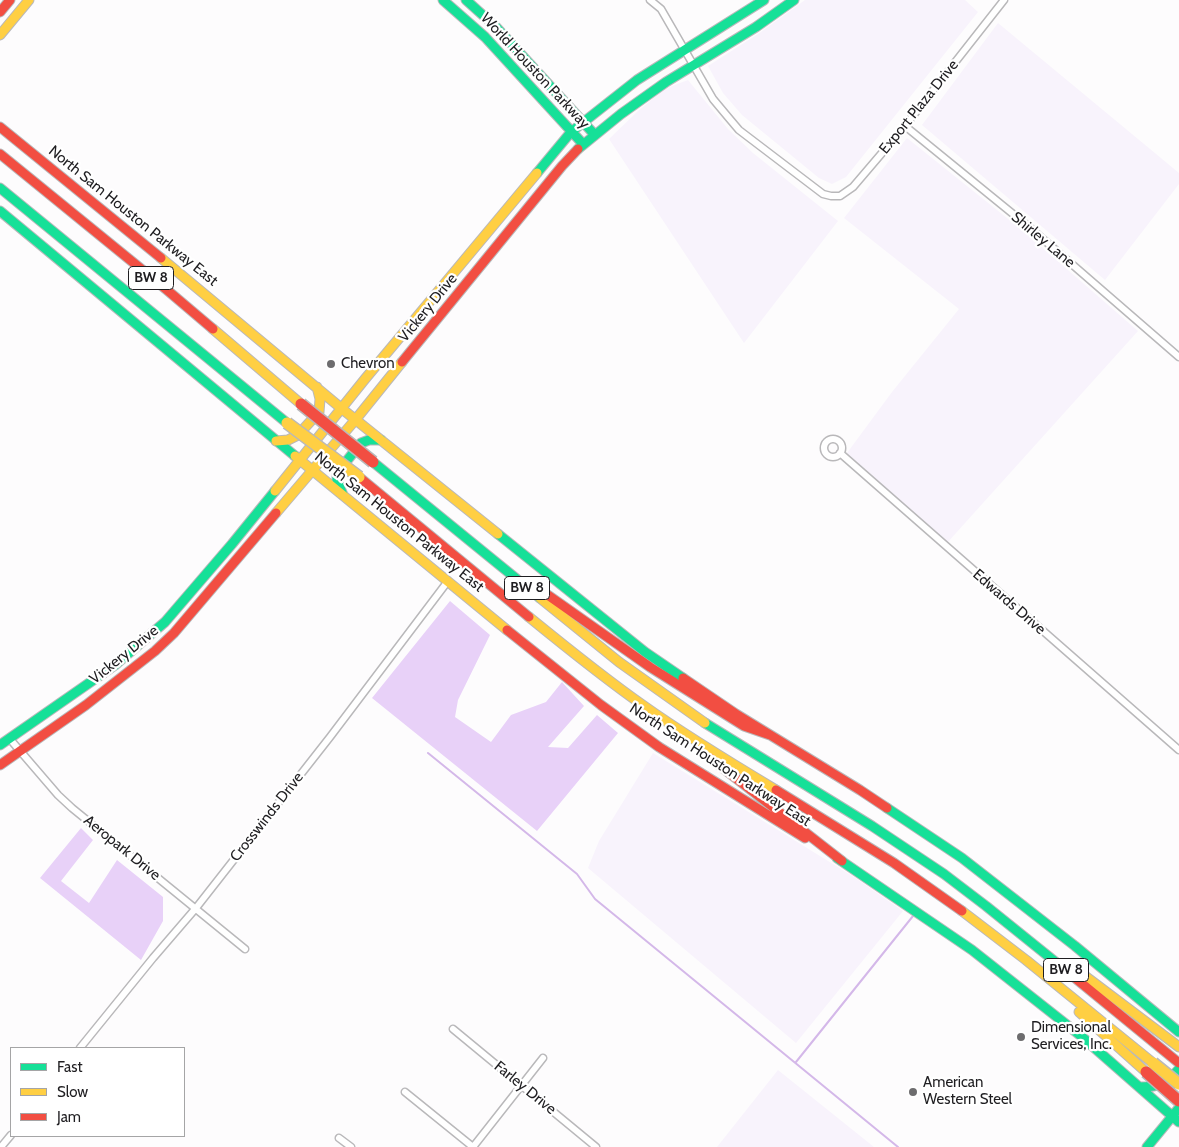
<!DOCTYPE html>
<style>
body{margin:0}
#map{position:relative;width:1179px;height:1147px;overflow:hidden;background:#fdfcfd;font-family:Cabin,sans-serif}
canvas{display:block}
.legend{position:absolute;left:10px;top:1047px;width:175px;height:90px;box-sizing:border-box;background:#fff;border:1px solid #a5a5a6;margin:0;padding:6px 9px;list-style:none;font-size:15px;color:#1f1e21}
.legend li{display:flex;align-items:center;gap:10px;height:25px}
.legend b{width:25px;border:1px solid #a5a5a6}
</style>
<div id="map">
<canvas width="1179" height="1147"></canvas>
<ul class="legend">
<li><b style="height:6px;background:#16e098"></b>Fast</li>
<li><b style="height:6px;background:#ffcf43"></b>Slow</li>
<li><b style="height:6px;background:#f24e42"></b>Jam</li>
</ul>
</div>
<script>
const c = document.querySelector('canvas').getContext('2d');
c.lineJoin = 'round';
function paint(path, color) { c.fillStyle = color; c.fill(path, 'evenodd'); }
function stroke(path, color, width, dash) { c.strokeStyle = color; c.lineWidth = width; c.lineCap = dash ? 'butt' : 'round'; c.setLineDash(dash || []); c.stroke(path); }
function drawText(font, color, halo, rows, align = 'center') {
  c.font = font + ' Cabin,sans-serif'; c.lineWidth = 4.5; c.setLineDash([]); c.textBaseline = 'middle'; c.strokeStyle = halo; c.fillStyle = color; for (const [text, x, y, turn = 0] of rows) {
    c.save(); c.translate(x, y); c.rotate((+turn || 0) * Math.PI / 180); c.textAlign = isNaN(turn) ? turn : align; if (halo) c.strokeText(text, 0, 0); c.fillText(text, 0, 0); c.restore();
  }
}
const built = new Path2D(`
 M805,0h160l13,12 -132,165 -14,7 -13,-6 -77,-63 -19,-22 -15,-27 50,-32z
 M998,23l181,150v11l-74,96 -183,-155z
 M688,80l40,49 25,24 85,68 -94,122 -135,-204 29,-28 26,-22z
 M907,138l115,92 116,101 -191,212 -100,-90 45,-61 67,-83 -115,-91z
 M653,753l201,124 49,34 -107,132 -208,-175 11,-27z
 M778,1070l96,77h-157z`);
const forest = new Path2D(`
 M450,601l40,34 -32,65 -3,17 36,25 20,-27 35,-13 16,-20 22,24 -36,41 20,1 29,-33 21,18 -81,98 -165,-133z
 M81,828l12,12 -32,41 28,22 28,-43 46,37v24l-22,39 -101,-82z`);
const stream = new Path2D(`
 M428,753l149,121 18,25 303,248
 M796,1062l117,-146`);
const street = new Path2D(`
 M650,0l11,9 52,90 15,18 11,13 84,64 8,2h9l13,-9 52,-61 99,-126
 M905,126l124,101 150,130
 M824 448a9 9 0 1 1 18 0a9 9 0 1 1-18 0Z
 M840,453l339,297
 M9,738l49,57 14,13 173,141
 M453,1029l143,118
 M80,1048l73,-90 43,-50 134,-171 118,-156
 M405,1092l68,55
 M339,1138l12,9
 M1,1147l10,-12
 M473,1147l70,-89`);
const fast = new Path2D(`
 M443,0l42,37 98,107
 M466,0l30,27 98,107
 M578,149l43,-35 45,-32 90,-55 38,-27
 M537,173l34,-41 66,-52 127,-80
 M0,188l287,235
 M0,211l295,245
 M373,462l167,136
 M343,495l-6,-15v-7l24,-30 8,-3h12
 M498,534l147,118 38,26
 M705,723l167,103 72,48 42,32 72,58
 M0,745l115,-80 50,-43 67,-78 43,-53
 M887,808l75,50 113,88 104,86
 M837,858l135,92 109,86 98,86
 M1140,1087c20,0 26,-3 39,-18
 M1147,1147l32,-39`);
const slow = new Path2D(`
 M0,35l29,-35
 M161,258l180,150 157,126
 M213,329l88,75
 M276,441l12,-1 10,-5 21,-23 1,-13 -3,-12
 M295,456l212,174
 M275,491l90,-112 172,-206
 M276,513l80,-94 46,-57
 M540,598l79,64 86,61
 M529,617c38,31 75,61 115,89 42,30 87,57 132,84
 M962,911l64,49 127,103
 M1073,967l106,80
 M1079,1012l67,60`);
const jam = new Path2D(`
 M0,12l10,-12
 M0,127l161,131
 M0,154l167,136 46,39
 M402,362l160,-196 16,-17
 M359,477l170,140
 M542,591l108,76 94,59 26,9
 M507,630l94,75 58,42 146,91
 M683,678l53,36 124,76 27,18
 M710,758l132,103
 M0,765l86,-60 69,-54 19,-18 102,-120
 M776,790l118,73 68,48
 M1058,964l121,99`);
const slowBridge = new Path2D(`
 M287,423l72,54
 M1153,1063l26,21`);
const jamBridge = new Path2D(`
 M301,404l72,58
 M1146,1072l33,29`);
const markers = [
 [331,364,5,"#6d6c6e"],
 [1021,1037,5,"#6d6c6e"],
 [913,1092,5,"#6d6c6e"]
];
const shields = [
 [151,278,45],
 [527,588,45],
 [1066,970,45]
];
const shieldNames = [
 ["BW 8",151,278],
 ["BW 8",527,588],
 ["BW 8",1066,970]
];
const streetNames = [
 ["World Houston Parkway",535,71,47],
 ["Export Plaza Drive",919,107,-51],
 ["North Sam Houston Parkway East",133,216,39],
 ["Shirley Lane",1043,240,40],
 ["Vickery Drive",428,308,-51],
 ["North Sam Houston Parkway East",399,522,39],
 ["Edwards Drive",1009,602,41],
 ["Vickery Drive",124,655,-39],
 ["North Sam Houston Parkway East",720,765,33],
 ["Crosswinds Drive",267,817,-52],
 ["Aeropark Drive",122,848,39],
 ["Farley Drive",525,1088,39]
];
const poiNames = [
 ["Chevron",341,364],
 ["Dimensional",1031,1028],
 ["Services, Inc.",1031,1045],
 ["American",923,1083],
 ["Western Steel",923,1100]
];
paint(built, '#f8f3fc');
paint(forest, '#e8d1f8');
stroke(stream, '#d4b8e9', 2);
stroke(street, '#b9b8ba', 9);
stroke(fast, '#b9b8ba', 11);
stroke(slow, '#b9b8ba', 11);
stroke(jam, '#b9b8ba', 11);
stroke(street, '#fff', 6);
stroke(fast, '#16e098', 9);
stroke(slow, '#ffcf43', 9);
stroke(jam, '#f24e42', 9);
stroke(slowBridge, '#b9b8ba', 14, []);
stroke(jamBridge, '#b9b8ba', 14, []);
stroke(slowBridge, '#ffcf43', 11);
stroke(jamBridge, '#f24e42', 11);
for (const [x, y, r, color] of markers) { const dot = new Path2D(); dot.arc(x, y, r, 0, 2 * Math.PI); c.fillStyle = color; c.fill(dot); stroke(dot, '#fff', 2); }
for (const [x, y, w] of shields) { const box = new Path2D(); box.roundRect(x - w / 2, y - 11.5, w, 23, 4); c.fillStyle = '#fff'; c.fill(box); stroke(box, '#1f1e21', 1); }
drawText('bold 14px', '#1f1e21', null, shieldNames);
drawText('15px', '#1f1e21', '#fff', streetNames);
drawText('15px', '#1f1e21', '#fff', poiNames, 'left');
</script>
